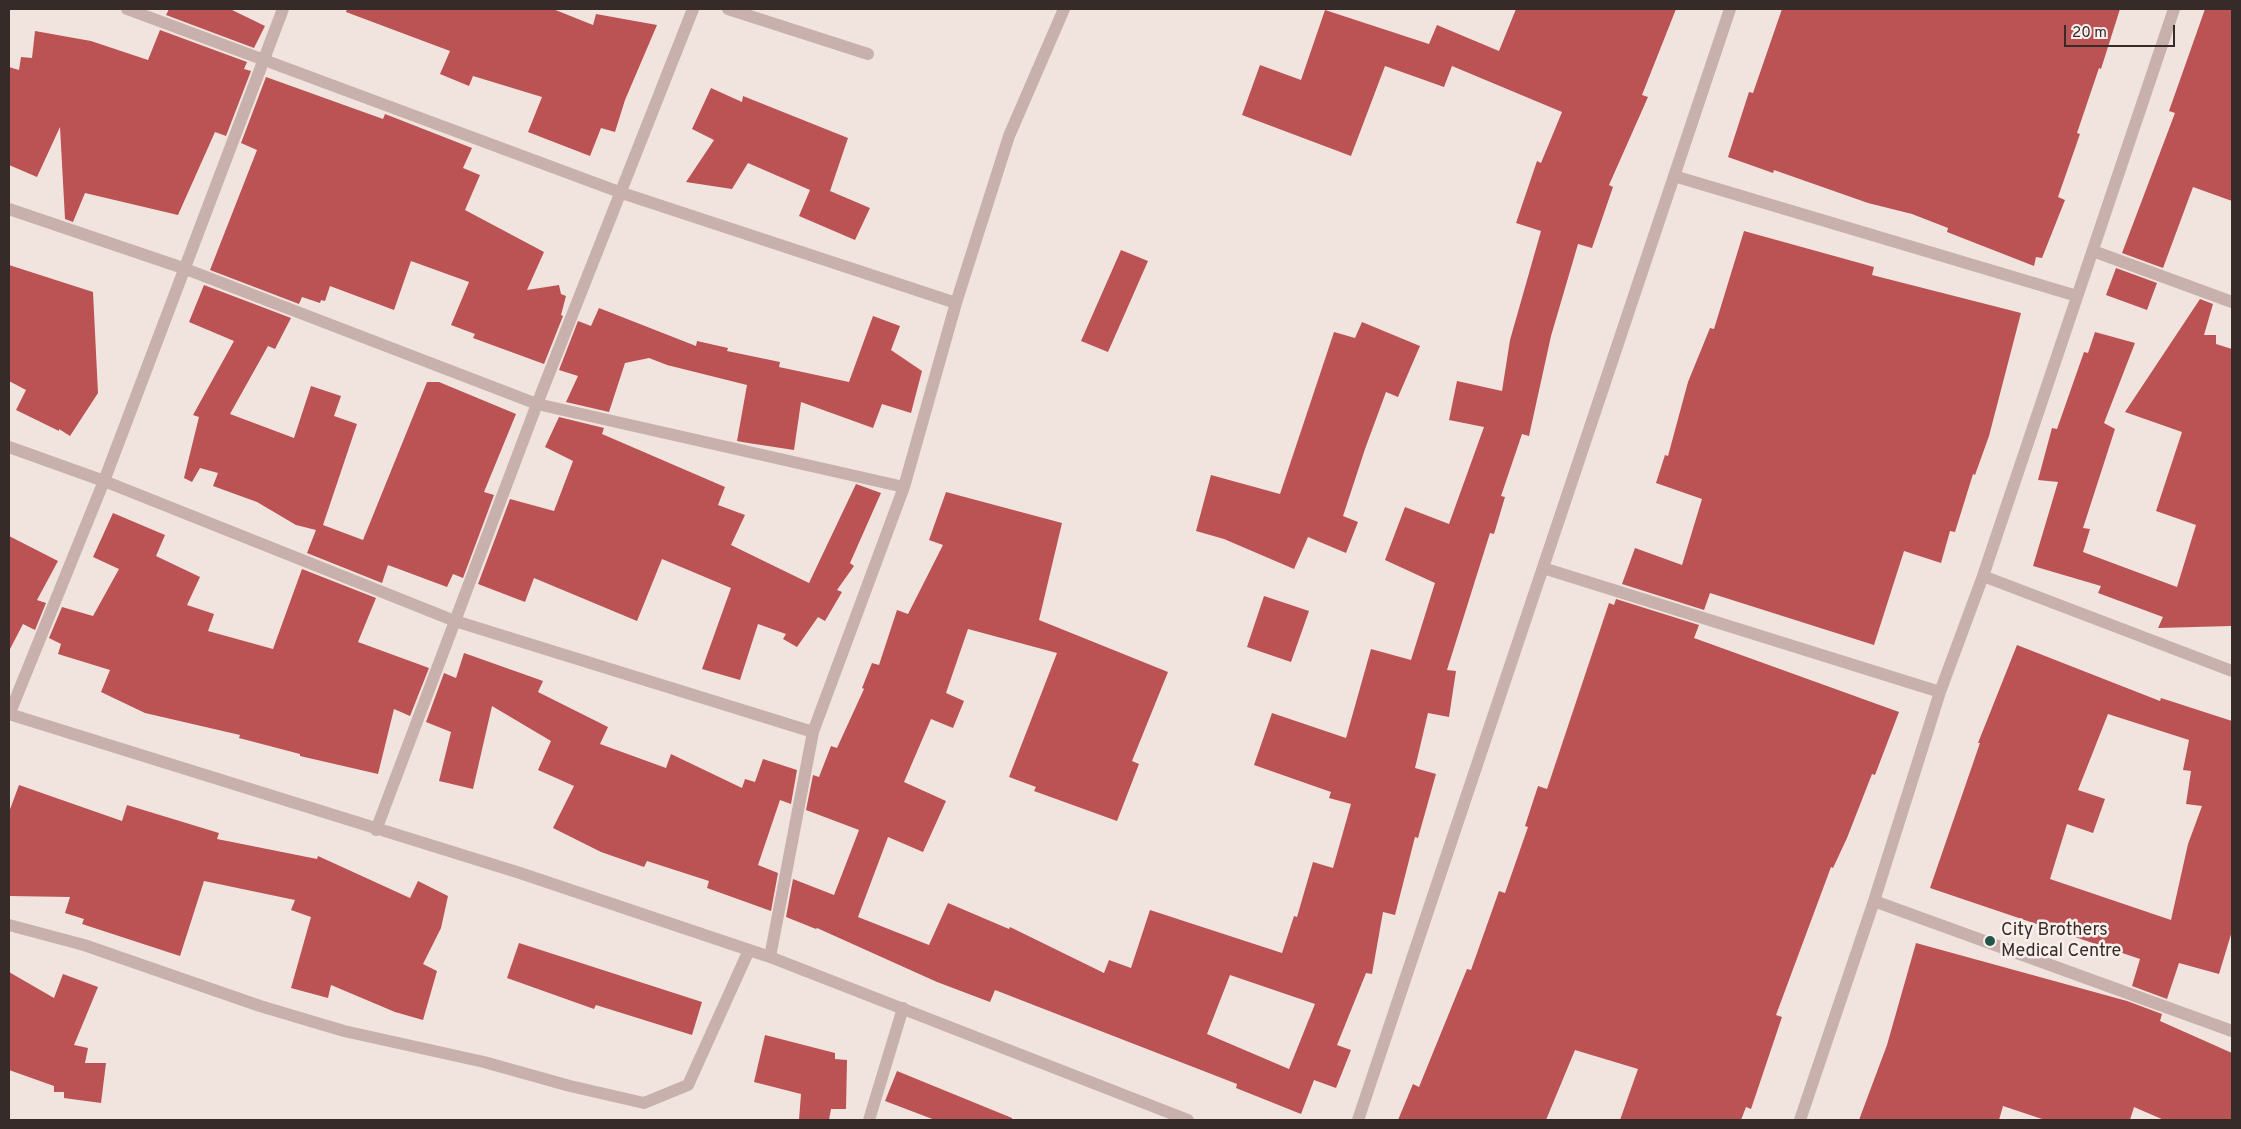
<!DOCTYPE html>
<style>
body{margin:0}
#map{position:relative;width:2241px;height:1129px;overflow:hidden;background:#f1e4df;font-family:Overpass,sans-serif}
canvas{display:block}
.frame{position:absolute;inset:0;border:10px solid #372b2a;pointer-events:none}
.scale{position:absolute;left:2064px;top:25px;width:111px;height:22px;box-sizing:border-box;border:2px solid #372b2a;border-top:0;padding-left:6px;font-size:15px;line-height:18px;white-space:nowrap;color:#372b2a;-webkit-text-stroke:4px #f9efeb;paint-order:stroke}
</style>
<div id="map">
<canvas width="2241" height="1129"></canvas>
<div class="frame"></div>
<div class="scale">20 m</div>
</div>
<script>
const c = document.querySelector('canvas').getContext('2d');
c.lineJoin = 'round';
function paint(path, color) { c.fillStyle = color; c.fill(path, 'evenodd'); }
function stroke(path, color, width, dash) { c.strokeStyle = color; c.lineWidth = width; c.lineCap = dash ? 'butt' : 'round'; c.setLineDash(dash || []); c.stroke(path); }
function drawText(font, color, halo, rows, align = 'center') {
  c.font = font + ' Overpass,sans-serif'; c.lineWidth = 5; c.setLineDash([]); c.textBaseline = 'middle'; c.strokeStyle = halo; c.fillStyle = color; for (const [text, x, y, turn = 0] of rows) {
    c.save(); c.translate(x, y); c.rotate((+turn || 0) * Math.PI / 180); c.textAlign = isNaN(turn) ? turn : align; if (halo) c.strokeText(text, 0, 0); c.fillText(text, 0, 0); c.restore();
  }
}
const building = new Path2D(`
 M169,9h61l35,17 -11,22 -88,-33z
 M347,9h206l40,16 3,-11 61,11 -32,75 -10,32 -14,-4 -11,28 -62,-24 14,-35 -69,-21 -4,10 -29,-12 10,-23 -104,-39z
 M1516,9h160l-34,86 6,2 -39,88 4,2 -21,61 -14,-4 -27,92 -22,100 -7,-2 -21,62 4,1 -11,37 -4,-1 -43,137 9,1 -7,46 -21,-4 -13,55 21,6 -18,64 -3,-1 -20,78 -12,-3 -11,62 -6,-1 -29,72 14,5 -15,38 -22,-8 -13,34 -65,-26 1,-4 -242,-94 -5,12 -53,-20 -120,-54 -1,1 -30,-12 7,-38 41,16 25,-65 -53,-20 7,-35 6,2 12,-31 6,2 27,-59 -2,-1 10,-25 7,2 18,-55 11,4 35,-69 -14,-5 17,-48 116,31 -23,97 129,52 -36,89 7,3 -22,57 -83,-30 2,-4 -27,-10 48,-124 -89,-24 -22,64 18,8 -11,27 -22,-9 -27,63 42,19 -23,51 -35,-15 -30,80 71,28 19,-42 61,26 1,-2 94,46 5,-13 22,8 19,-58 132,43 12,-37 3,1 16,-55 20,6 18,-64 -22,-6 2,-6 -77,-27 18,-52 74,25 25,-89 40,11 24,-77 -50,-23 20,-53 44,17 35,-97 -35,-7 8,-39 45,10 8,-51 31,-109 -25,-8 21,-62 4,2 21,-51 -110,-46 -8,21 -59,-21 -34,90 -109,-41 18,-50 41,15 24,-70 104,34 8,-19 62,26zM1230,975l85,29 -26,65 -82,-35z
 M1782,9h338l-19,60 -2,-1 -22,65 3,1 -22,63 7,3 -23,58 -6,-1 -2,9 -87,-34 1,-4 -36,-14 -44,-11 -94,-33 -1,3 -45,-16 21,-65 4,1z
 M2205,9h27v192l-39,-14 -30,81 -41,-15 53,-140 -6,-2z
 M160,30l87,32 -3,7 7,2 -25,65 -11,-4 -37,83 -93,-22 -12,29 -8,-3 -5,-92 -23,50 -28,-12v-98l10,3 2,-13 11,1 3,-27 56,10 57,19z
 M266,77l117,42 2,-5 87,34 -9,20 17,7 -15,35 79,42 -17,38 32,-5 2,9 5,2 -5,19 2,1 -19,48 -71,-26 2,-4 -24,-9 18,-43 -58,-21 -17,49 -64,-24 -5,15 -4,-1 -1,3 -18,-6 -3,7 -89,-34 47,-120 -16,-7z
 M711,88l31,14 1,-6 105,42 -18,53 40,17 -15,32 -56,-24 11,-26 -62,-27 -16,26 -46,-7 28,-42 -22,-11z
 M1744,231l130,36 -2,8 149,38 -32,123 -14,39 -2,-1 -18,58 -5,-1 -9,32 -37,-12 -30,94 -164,-52 -6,17 -82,-26 13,-36 47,17 20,-66 -46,-16 9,-28 3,1 20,-74 22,-54 4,1z
 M1121,250l27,11 -40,91 -27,-11z
 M9,265l84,27 5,101 -28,43 -11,-7v2l-43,-21 10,-20 -17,-9z
 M2116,268l41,15 -10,27 -41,-15z
 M204,285l87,33 -16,31 -7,-3 -38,68 64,24 17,-52 30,10 -7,20 23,8 -34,101 40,15 64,-158h12l77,32 -32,78 10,3 -31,83 -10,-4 -6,13 -59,-22 -6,18 -75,-30 9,-23 -20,-5 -39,-23 -44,-16 5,-13 -18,-5 -8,14 -8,-4 15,-61 -6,-2 41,-74 -45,-19z
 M2200,299l13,5 -9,31h12v9l16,5 -1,277 -73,2 5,-11 -65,-24 3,-7 -68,-20 25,-84 -20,-2 14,-52 5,1 27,-77 4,1 7,-21 40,11 -31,80 11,6 -32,99 7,1 -7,23 94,35 19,-62 -40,-14 26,-79 -57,-20z
 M599,308l97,38 1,-5 31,7 -1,3 53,11 -1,5 70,15 24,-66 27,10 -9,24 31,21 -11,42 -29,-9 -9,24 -72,-26 -7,48 -46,-7 -11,-2 10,-56 -80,-20 -18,-7 -24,5 -16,49 -43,-10 12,-26 -19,-6 19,-49 13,5z
 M1362,322l58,24 -22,51 -12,-5 -21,57 -22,67 15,6 -12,31 -38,-16 -14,32 -70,-30 -28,-8 15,-56 69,19 54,-162 21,6z
 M559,417l45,11 -2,6 123,53 -7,18 27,10 -14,30 78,38 47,-99 25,9 -31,70 4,3 -17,24 5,2 -17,29 -7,-4 -21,30 -14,-8 3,-5 -28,-10 -18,56 -38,-11 29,-81 -69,-29 -25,62 -103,-43 -9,24 -47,-18 32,-85 44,12 19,-50 -28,-14z
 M113,513l52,22 -9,21 44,21 -13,28 27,9 -6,17 65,18 29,-80 74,29 -18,44 71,26 -19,48 -16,-7 -16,65 -78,-18v-2l-61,-16 1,-3 -95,-22 -44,-21 9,-22 -52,-16 3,-10 -12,-6 13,-31 31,9 26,-47 -26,-12z
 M9,536l49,25 -21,39 9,3 -11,27 -12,-6 -14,27z
 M1264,596l45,15 -18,51 -44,-15z
 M1616,599l83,26 -5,13 205,74 -24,63 -3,-1 -25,64 -14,30 -2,-1 -42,113 -13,35 6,2 -31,92 -5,-2 -5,13h-121l18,-51 -63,-19 -29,70h-148l15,-36 6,3 48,-118 4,1 28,-79 6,2 23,-66 -3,-1 13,-40 9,3 62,-186 5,2z
 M2017,645l143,56 1,-3 71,23v210l-13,43 -40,-11 -12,36 -35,-13 8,-27 -210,-71 50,-145h-2zM2108,714l81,26 -6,30 8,1 -5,33 16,2 -14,38 -17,76 -121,-41 17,-55 26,9 12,-34 -27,-9z
 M464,653l79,28 -5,11 70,35 -8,17 66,24 5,-14 71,34 3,-9 10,3 8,-23 34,11 -6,34 -11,-4 -22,65 20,8 -7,38 -64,-23 2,-7 -62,-20 -3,6 -43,-15 -48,-24 21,-42 -36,-16 13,-29 -59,-35 -19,83 -34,-8 12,-49 -25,-10 18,-49 12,5z
 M19,785l103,36 5,-16 92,28 -2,6 100,20 1,-3 92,42 8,-17 30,15 -7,32 -18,36 14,7 -14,49 -28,-8 -64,-27 -3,13 -37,-10 20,-71 -20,-7 4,-10 -91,-19 -24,75 -98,-32 2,-5 -19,-6 5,-16 -61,-1v-84z
 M519,943l183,59 -10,33 -96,-30 -2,4 -87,-31z
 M1916,943l211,58 35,13 -2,7 72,32v67h-68l-30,-13 -4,13h-85l-42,-14 -4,14h-140l28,-75z
 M9,972l45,26 9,-24 35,13 -24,58 14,3 -3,15h21l-5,40 -37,-5v-6h-10v-6l-45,-16z
 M765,1035l70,18v6l12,1 -1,49h-15l-2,11h-30l2,-26 -47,-12z
 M897,1071l115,47v2h-77l-50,-19z`);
const minor = new Path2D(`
 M127,9l495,184 334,110
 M728,9l140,45
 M1674,176l403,120
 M9,209l174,59 354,136 367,83 -91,245 -43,225
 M2093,251l139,51
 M9,447l95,34 351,140 358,111
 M904,487l52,-184 53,-167 55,-127
 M1543,568l397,124
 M1983,576l249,95
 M9,714l511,159 250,84 418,163
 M9,715l95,-234 179,-472
 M376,830l161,-426 156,-395
 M1874,901l358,130
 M9,925l75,20 176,61 84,25 140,31 86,24 74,17 44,-18 61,-135
 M869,1120l34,-112
 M1358,1120l372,-1111
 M1800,1120l74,-219 66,-209 43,-116 191,-567`);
const markers = [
 [1990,941,6,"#23554b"]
];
const poiNames = [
 ["City Brothers",2001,931],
 ["Medical Centre",2001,952]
];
paint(building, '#bb5254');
stroke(minor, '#c8b1ac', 12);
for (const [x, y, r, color] of markers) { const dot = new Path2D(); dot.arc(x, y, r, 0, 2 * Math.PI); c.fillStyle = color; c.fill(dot); stroke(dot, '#f9efeb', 2); }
drawText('18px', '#372b2a', '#f9efeb', poiNames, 'left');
</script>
